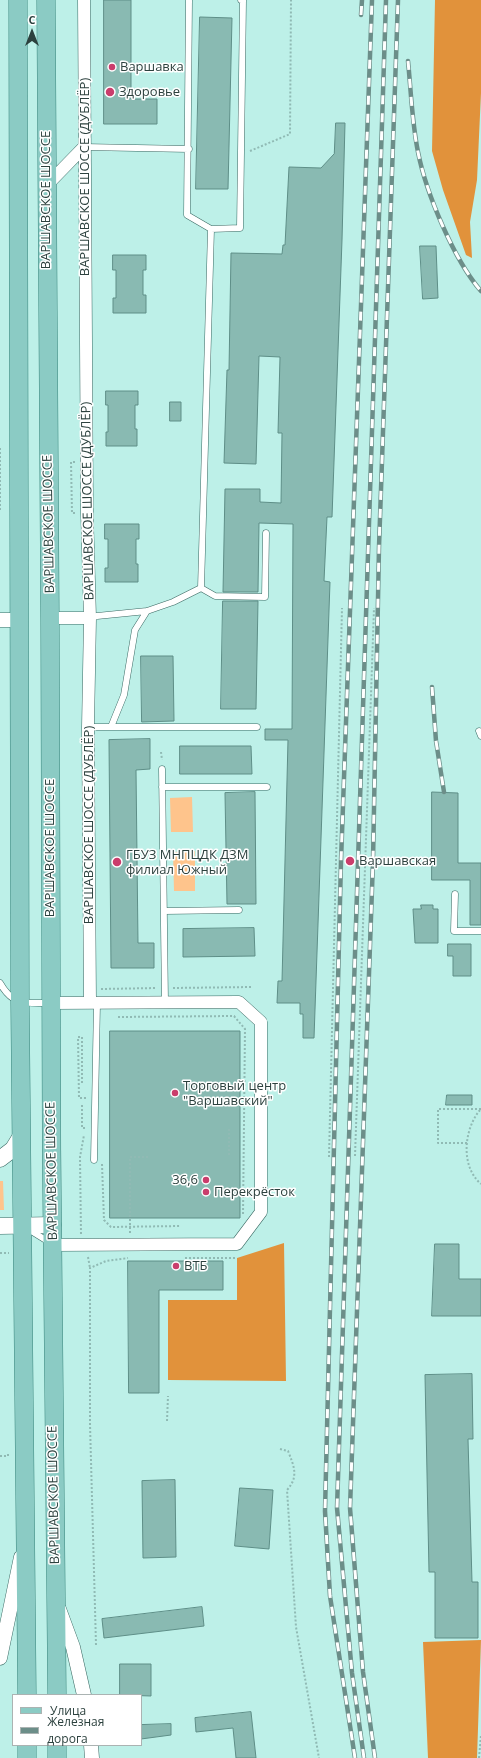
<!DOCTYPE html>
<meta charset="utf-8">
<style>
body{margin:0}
#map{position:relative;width:481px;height:1758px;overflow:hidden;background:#bdf0e8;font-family:"Open Sans",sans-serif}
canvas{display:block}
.legend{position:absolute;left:12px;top:1694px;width:130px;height:52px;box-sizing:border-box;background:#fff;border:1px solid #abb3b2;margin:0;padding:5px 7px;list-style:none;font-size:12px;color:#2c413e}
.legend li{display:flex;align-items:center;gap:8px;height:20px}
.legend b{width:20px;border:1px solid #abb3b2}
.north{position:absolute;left:12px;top:12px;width:40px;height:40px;-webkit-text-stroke:3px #fff;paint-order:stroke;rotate:0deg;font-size:11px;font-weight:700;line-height:16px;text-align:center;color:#2c413e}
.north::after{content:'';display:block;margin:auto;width:14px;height:18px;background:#2c413e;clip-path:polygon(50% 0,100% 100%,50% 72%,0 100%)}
</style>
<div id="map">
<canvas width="481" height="1758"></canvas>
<ul class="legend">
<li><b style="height:5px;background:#8bcbc4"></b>Улица</li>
<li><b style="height:5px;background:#6c8e89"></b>Железная дорога</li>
</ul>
<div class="north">С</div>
</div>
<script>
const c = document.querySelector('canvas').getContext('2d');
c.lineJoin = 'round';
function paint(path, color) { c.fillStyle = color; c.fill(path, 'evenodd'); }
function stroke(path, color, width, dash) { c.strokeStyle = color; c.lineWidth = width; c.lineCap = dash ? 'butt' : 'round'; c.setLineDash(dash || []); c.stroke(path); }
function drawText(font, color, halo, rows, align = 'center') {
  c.font = font + ' "Open Sans",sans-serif'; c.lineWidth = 3; c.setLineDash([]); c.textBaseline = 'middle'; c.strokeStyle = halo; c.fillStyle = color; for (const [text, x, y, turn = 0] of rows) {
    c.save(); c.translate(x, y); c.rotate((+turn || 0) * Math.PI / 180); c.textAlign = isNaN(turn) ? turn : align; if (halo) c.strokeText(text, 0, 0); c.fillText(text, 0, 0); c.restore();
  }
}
const green = new Path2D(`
 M192,797l1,35h-22l-1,-34z
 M195,851v40h-21l-1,-39z
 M0,1181h3l1,29h-4z`);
const forest = new Path2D(`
 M435,0h46v93l-4,87 -7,42 2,36 -6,-3 -23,-65 -11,-39z
 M284,1243l2,138 -118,-1v-80h69v-42z
 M481,1640l-4,118h-49l-5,-116z`);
const building = new Path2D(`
 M104,0h27v99h26v25h-53z
 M200,17l32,1 -4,171h-32z
 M336,123h9l-3,117 -10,277h-5l-3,64 6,1 -16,456h-11v-24h-3v-11h-23l1,-22h4l6,-241h-23v-11h27l1,-205 -34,-1 -1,69h-35l2,-103h35v13l21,1 1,-70h-4l2,-76 -21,-1 -3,108 -32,-1 3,-93h2l2,-117 51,1 1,-9h2l4,-78 32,1 13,-14z
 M420,246h16l2,52 -15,1z
 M113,255h33v15h-3v25h3v18h-33v-15h3v-28h-3z
 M106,391h32v14h-3v24h2v17h-31v-14h2v-27h-2z
 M170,402h11v19h-11z
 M105,524h34v15h-3v25h2v18h-33v-14h3v-29h-3z
 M223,601h35l-2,108h-35z
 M141,656h32l1,65 -32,1z
 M150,739v30l-14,1 2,173h16v25h-43l-2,-228z
 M180,746h71l1,28h-72z
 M255,792l1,112h-29l-2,-111z
 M432,792l26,1v70h23v62h-11v-45h-38z
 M421,905h12v4h5v34h-23l-2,-34h8z
 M254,928l1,28 -72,1v-28z
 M448,944h23v32h-18v-20h-5z
 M110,1031h130v187h-130z
 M447,1095h25v10h-26z
 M435,1244h24v35h22v37h-49z
 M128,1261h95v29h-64v103h-30z
 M472,1374l1,65h-5l4,143h6v56h-43v-66h-6l-4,-197z
 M175,1480l1,77 -33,1 -1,-77z
 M240,1488l33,2 -4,59 -34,-3z
 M202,1607l2,19 -100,12 -2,-19z
 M120,1664h31v32l-31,-1z
 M251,1712l5,46h-20l-3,-30 -37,4 -1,-14z
 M171,1724v11l-30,4v-14z`);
const path = new Path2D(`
 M250,151l40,-17 1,-134
 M0,448v62
 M75,462h-4l1,51h4
 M161,752l1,8
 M173,988l79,-1
 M101,989l56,-1
 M118,1017l116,-1 11,13 -2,187
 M82,1083v-46h-4l1,61h7
 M82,1105v23h5
 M480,1110c-16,19 -20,56 1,74
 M229,1129v28
 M467,1143h-29v-34h43
 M355,1156l19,-548
 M329,1157l13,-549
 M102,1164l2,56 7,7 69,-1
 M130,1233v-76h19
 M81,1234l-1,-77 4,-22
 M0,1253h9
 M88,1257l2,11
 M185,1258h52
 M167,1421l1,-25
 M280,1449l8,2c6,15 11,26 -1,39l9,137 23,131
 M0,1456h8v-3
 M96,1645l-6,-221v-156l16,-7 22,-3
 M479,1758l2,-23`);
const service = new Path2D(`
 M189,0l-2,215 24,14 29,-1 3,-228h-2
 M84,147l105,2
 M201,588l14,8 50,1 1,-64
 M90,618l7,-2 50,-5 26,-9 28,-14 10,-359
 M88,727h169
 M111,727l13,-32 11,-65 12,-19
 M479,731l2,5
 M162,769l3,234
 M162,787h105
 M455,894l-1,37h27
 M164,911l75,-1
 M0,983c13,23 25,20 49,20
 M94,1160l3,-157
 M28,1229l21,13`);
const minor = new Path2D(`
 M84,0l3,513 3,105 -2,109 2,276
 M46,186l38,-39
 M50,618h40
 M50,1003l189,-1 22,20v190l-24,32 -184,1`);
const tertiary = new Path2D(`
 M0,620h19
 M59,1609l14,38 11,48
 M0,1658l21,-101
 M91,1745l1,13`);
const secondary = new Path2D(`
 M0,1159l13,-10 8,-13
 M0,1226l53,-1`);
const primary = new Path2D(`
 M18,0l2,1003 7,692
 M46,0c0,207 4,415 4,622 0,358 2,715 7,1073
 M27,1745v13
 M57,1745v13`);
const rail = new Path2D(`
 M361,15l1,-15
 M408,61c3,30 4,62 10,91 8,41 36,108 63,139
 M432,687l4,54 8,51
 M355,1758l-25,-162 -5,-85 16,-650 31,-861
 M364,1758l-12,-85 -15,-165 49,-1508
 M375,1758l-12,-86 -13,-164 23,-647 6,-314 19,-547`);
const markers = [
 [112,67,4,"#ca3d6c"],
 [110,92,5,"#ca3d6c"],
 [350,861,5,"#ca3d6c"],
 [117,862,5,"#ca3d6c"],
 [175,1093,4,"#ca3d6c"],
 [206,1180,4,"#ca3d6c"],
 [206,1192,4,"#ca3d6c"],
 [176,1266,4,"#ca3d6c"]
];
const poiNames = [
 ["Варшавка",120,67],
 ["Здоровье",119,92],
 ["ГБУЗ МНПЦДК ДЗМ",126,855],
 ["филиал Южный",126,870],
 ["Варшавская",359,861],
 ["Торговый центр",183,1086],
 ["\"Варшавский\"",183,1101],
 ["36,6",198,1180,"right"],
 ["Перекрёсток",214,1192],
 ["ВТБ",184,1266]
];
const streetNames = [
 ["ВАРШАВСКОЕ ШОССЕ (ДУБЛЁР)",85,177,-90],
 ["ВАРШАВСКОЕ ШОССЕ",46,200,-90],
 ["ВАРШАВСКОЕ ШОССЕ (ДУБЛЁР)",88,501,-91],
 ["ВАРШАВСКОЕ ШОССЕ",49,524,-91],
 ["ВАРШАВСКОЕ ШОССЕ (ДУБЛЁР)",89,825,-90],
 ["ВАРШАВСКОЕ ШОССЕ",50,848,-90],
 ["ВАРШАВСКОЕ ШОССЕ",52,1171,-91],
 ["ВАРШАВСКОЕ ШОССЕ",54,1495,-91]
];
paint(green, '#fec48c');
paint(forest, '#e1923b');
paint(building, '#89bab2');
stroke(building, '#5e8e87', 1);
stroke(service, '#396862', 7);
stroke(minor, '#396862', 13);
stroke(tertiary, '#396862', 15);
stroke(secondary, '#396862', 17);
stroke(primary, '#38857c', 19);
stroke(path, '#90bab4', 2, [2, 2]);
stroke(service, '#fff', 6);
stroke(minor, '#fff', 12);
stroke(tertiary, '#fff', 14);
stroke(secondary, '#fff', 16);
stroke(primary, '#8bcbc4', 18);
stroke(rail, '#6c8e89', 4.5);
stroke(rail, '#fff', 3, [9]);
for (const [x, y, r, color] of markers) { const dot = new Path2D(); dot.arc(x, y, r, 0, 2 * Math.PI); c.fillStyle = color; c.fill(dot); stroke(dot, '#fff', 1.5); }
drawText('13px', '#2c413e', '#fff', poiNames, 'left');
drawText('13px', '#2c413e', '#fff', streetNames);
</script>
